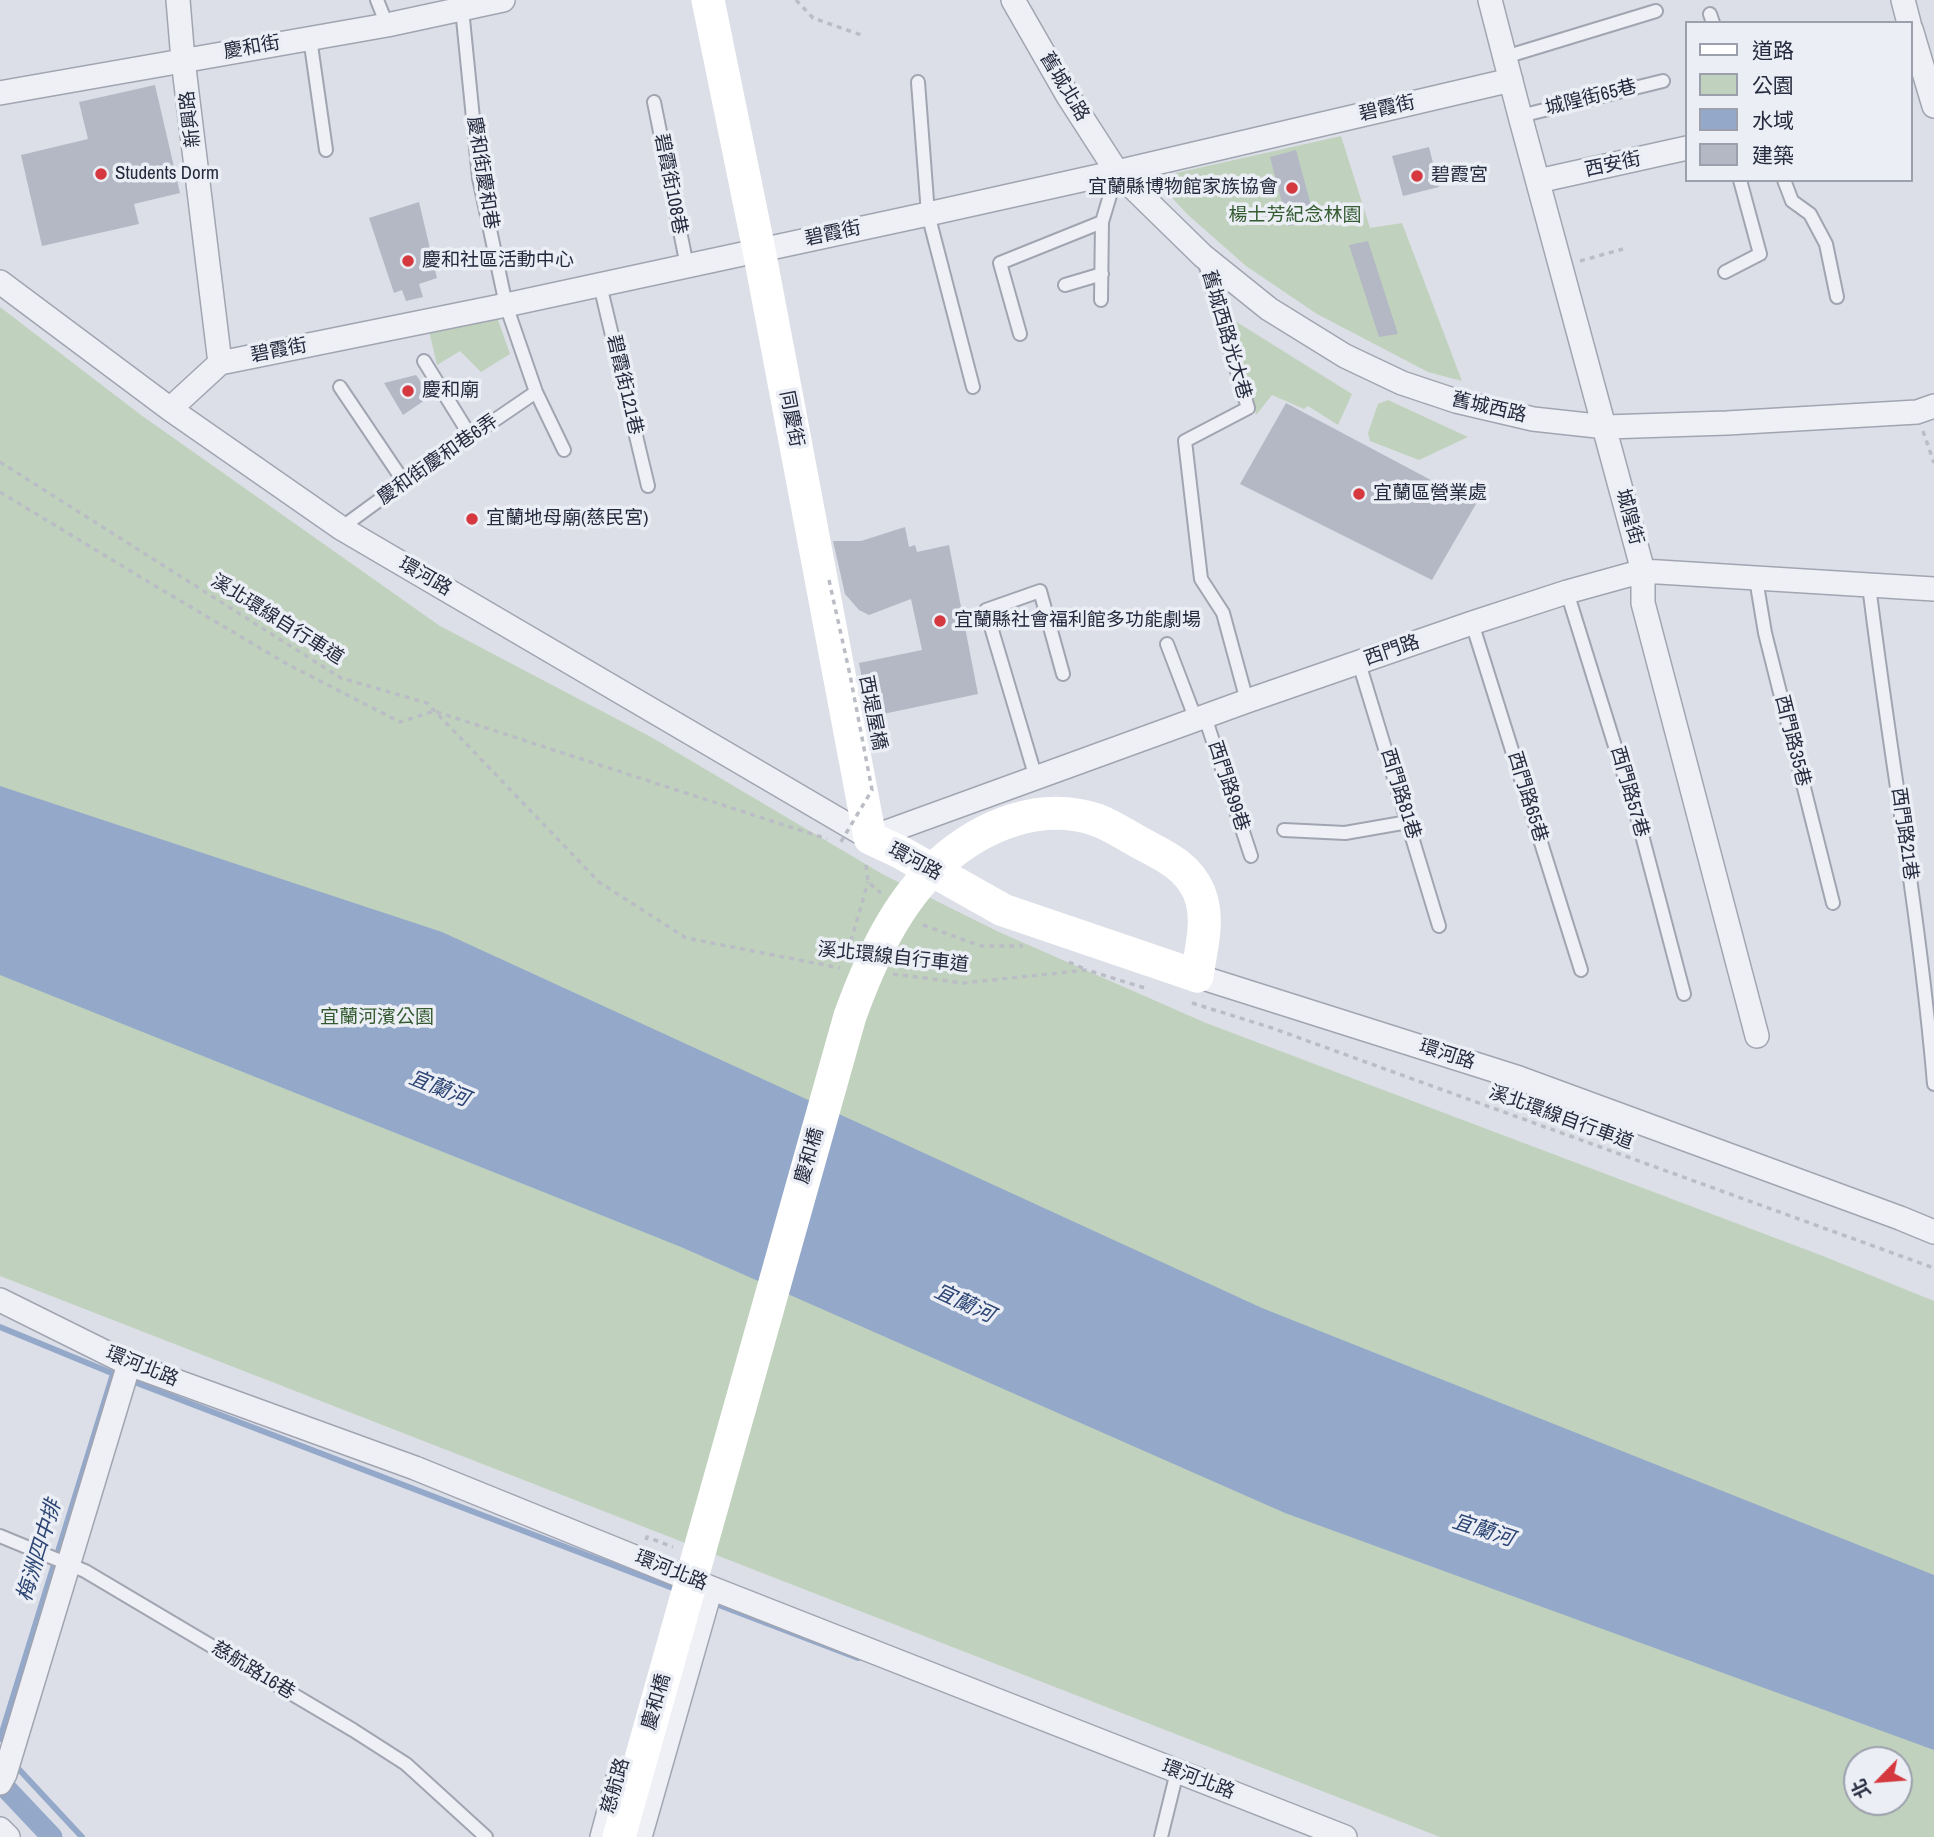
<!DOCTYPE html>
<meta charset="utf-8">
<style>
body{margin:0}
#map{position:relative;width:1934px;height:1837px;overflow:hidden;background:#dcdfe7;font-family:"Archivo Narrow","Noto Sans TC",sans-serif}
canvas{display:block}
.legend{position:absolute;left:1685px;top:21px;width:228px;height:161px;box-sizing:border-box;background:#ebeef5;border:2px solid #9ca0ac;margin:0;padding:9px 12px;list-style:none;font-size:21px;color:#252b3e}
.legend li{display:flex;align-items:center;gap:14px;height:35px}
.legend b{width:35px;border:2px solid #9ca0ac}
.north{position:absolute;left:1843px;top:1746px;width:70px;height:70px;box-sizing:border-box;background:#ebeef5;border:2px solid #9ca0ac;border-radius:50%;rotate:245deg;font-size:19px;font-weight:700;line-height:28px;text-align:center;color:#252b3e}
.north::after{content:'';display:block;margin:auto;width:24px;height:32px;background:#d5383e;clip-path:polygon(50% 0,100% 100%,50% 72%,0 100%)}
</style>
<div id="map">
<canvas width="1934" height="1837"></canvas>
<ul class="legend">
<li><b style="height:9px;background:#fff"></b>道路</li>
<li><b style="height:19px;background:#c0d2bd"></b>公園</li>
<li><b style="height:19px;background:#94a8ca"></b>水域</li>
<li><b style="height:19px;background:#b3b8c4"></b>建築</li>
</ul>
<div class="north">北</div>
</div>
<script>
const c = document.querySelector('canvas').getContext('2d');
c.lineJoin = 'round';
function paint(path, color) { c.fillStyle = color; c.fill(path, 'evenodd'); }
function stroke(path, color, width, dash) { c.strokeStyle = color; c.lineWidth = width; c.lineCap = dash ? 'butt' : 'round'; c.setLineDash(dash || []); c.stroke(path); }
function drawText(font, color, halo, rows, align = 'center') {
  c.font = font + ' "Archivo Narrow","Noto Sans TC",sans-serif'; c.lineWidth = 7; c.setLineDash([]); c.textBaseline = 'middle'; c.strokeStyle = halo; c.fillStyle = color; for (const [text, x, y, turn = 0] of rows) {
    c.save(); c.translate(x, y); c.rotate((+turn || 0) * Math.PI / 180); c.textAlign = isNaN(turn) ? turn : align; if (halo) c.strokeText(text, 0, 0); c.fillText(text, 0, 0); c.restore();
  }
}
const green = new Path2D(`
 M1341,136l29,92 32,-5 60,158 -34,-9 -111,-58 -71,-48 -59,-52 -33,-36z
 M0,307l141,108 299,211 211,111 233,138 115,57 207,91 617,233 111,45v536h-494l-1440,-561zM1857,1760h42v42h-42z
 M496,314l14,40 -29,18 -21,-21 -23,14 -8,-34z
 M1227,316l125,78 -14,31 -30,-19 -4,3 -32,-14 -16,20z
 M1388,400l80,37 -49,23 -49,-19 -2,-8 10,-29z`);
const water = new Path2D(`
 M0,786l442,146 820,376 672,267v175l-649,-237 -604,-266 -681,-272z`);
const stream = new Path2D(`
 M0,1327l119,49
 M129,1380l549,210
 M711,1602l147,56
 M0,1739l113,-365
 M14,1764l68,73`);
const canal = new Path2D(`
 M0,1782l52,55`);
const building = new Path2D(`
 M155,85l25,108 -46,11 5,20 -97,22 -21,-91 67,-16 -9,-37z
 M1429,147l10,40 -36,9 -11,-40z
 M1296,150l19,70 -27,6 -18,-69z
 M419,202l18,76 -18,6 4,13 -17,4 -4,-11 -8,3 -25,-75z
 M1368,241l30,93 -19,3 -30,-92z
 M416,375l15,21 -28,19 -19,-32z
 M1286,403l190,101 -44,76 -192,-96z
 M905,527l4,20 6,-2 2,7 32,-7 29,149 -109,23 -10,-54 63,-13 -11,-51 -42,16 -10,-5 -14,-16 -12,-53h28z`);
const path = new Path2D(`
 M796,0l17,18 51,18
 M1580,261l43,-12
 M1923,431l11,32
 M0,462l341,216 86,25 172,179 87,56 154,30
 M0,492l142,86 145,86 113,58 34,-11 393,128
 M866,865l2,17 13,11
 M923,925l58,21h42
 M1069,962l16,7
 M893,974l70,9 124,-13 61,19
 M1192,1003l80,25 662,240
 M646,1540l1,-3 26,10`);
const lane = new Path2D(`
 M377,0l10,25
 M462,9l17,169 27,127 30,87 28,58
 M1710,14l3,9
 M310,38l16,112
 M1505,57l151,-46
 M918,82l10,132 45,173
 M654,102l33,164
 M1520,116l143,-35
 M1784,180l8,21 18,13 16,30 11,53
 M1204,260l44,148 -63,33 16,138 22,34 24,88
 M1725,272l35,-18 -20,-74
 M600,285l48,201
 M1065,285l37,-11
 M1101,300l1,-78
 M1020,334l-20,-71 102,-41 15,-50
 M424,361l47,76
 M340,387l64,95
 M341,528l63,-46 132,-90
 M1756,579l9,54 68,270
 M1869,585c20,166 51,332 65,499
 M1567,592l71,228 46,174
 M1472,623l109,347
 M1167,644l29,76
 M1359,663l80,263
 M1205,717l46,139
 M1036,778l-50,-168 54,-19 23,83
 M1284,830l61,3 63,-11
 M0,1536l85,35 268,159 53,34 80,73
 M1161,1837l16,-65`);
const street = new Path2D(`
 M178,0l5,60 37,303
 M1013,0l55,96 49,76 86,84 66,53 76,47 57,27 54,18 77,18 73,8 121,-4 190,-11 17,-6
 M1490,0l30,116 123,455v32l114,433
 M1903,0l6,23
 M1911,29l23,77
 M0,93l387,-68 116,-25
 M1538,181l149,-33
 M0,282l170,127 171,119 529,310 377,-137 225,-78 95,-31 76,-21 291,18
 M170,409l50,-46 286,-58 422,-91 189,-42 394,-92
 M1197,976l322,102 381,140 34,14
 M0,1300l129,64 286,104 296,120 634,249
 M0,1783l5,-9 124,-410
 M0,1829l8,8
 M602,1837l16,-59
 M640,1837l71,-249`);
const secondary = new Path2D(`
 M708,0l51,250 111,588 30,14 103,58 194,66`);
const pathBridge = new Path2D(`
 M829,580l21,95 22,115 -33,55
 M851,941l17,-59`);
const secondaryBridge = new Path2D(`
 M619,1837l231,-821c20,-55 46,-114 91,-154 42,-37 100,-61 156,-42 16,6 32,17 47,25 23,12 44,22 55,47 11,27 2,56 -2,84`);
const markers = [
 [101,174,7,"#d5383e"],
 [1417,176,7,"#d5383e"],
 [1292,188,7,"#d5383e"],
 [408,261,7,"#d5383e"],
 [408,391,7,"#d5383e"],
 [1359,494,7,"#d5383e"],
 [472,519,7,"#d5383e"],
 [940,621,7,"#d5383e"]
];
const streetNames = [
 ["慶和街",252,48,-10],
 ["舊城北路",1064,87,59],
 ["城隍街65巷",1591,98,-14],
 ["碧霞街",1387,109,-13],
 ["新興路",191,119,-97],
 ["西安街",1613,165,-12],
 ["慶和街慶和巷",482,173,81],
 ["碧霞街108巷",670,184,79],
 ["碧霞街",833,234,-12],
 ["舊城西路光大巷",1226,335,74],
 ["碧霞街",279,351,-11],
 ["碧霞街121巷",624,385,77],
 ["舊城西路",1489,408,13],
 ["同慶街",791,419,79],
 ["慶和街慶和巷6弄",438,460,-35],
 ["城隍街",1629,517,75],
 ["環河路",425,577,30],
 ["溪北環線自行車道",277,620,32],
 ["西門路",1392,651,-19],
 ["西堤屋橋",872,713,79],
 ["西門路35巷",1792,741,76],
 ["西門路99巷",1228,786,72],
 ["西門路57巷",1629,792,74],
 ["西門路81巷",1400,794,73],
 ["西門路65巷",1527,797,73],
 ["西門路21巷",1904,834,82],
 ["環河路",915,862,28],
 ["溪北環線自行車道",893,958,6],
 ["環河路",1447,1055,18],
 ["溪北環線自行車道",1561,1118,20],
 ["慶和橋",810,1156,-74],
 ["環河北路",142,1367,22],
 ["環河北路",671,1571,22],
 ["慈航路16巷",253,1671,31],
 ["慶和橋",657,1702,-74],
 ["環河北路",1198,1780,21],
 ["慈航路",616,1786,-74]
];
const poiNames = [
 ["Students Dorm",115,174],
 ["碧霞宮",1431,176],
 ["宜蘭縣博物館家族協會",1278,188,"right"],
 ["慶和社區活動中心",422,261],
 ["慶和廟",422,391],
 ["宜蘭區營業處",1373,494],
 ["宜蘭地母廟(慈民宮)",486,519],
 ["宜蘭縣社會福利館多功能劇場",954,621]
];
const parkNames = [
 ["楊士芳紀念林園",1295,216],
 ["宜蘭河濱公園",377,1018]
];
const waterNames = [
 ["宜蘭河",439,1089,22],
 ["宜蘭河",964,1304,25],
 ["宜蘭河",1483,1531,18],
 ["梅洲四中排",40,1551,-73]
];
paint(green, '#c0d2bd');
paint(water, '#94a8ca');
stroke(stream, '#94a8ca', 6);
stroke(canal, '#94a8ca', 21);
paint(building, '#b3b8c4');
stroke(lane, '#a1a5b1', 16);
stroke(street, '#a1a5b1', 26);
stroke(path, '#babdc5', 3.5, [5, 5]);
stroke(lane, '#eff0f5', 12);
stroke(street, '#eff0f5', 23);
stroke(secondary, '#fff', 33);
stroke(pathBridge, '#babdc5', 3.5, [5, 5]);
stroke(secondaryBridge, '#fff', 33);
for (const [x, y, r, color] of markers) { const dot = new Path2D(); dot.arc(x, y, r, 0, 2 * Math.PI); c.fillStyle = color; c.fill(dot); stroke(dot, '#ebeef5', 2.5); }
drawText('19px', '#252b3e', '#ebeef5', streetNames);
drawText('19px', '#252b3e', '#ebeef5', poiNames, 'left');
drawText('19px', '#355b31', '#ebeef5', parkNames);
drawText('italic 21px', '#2d4574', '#ebeef5', waterNames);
</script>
